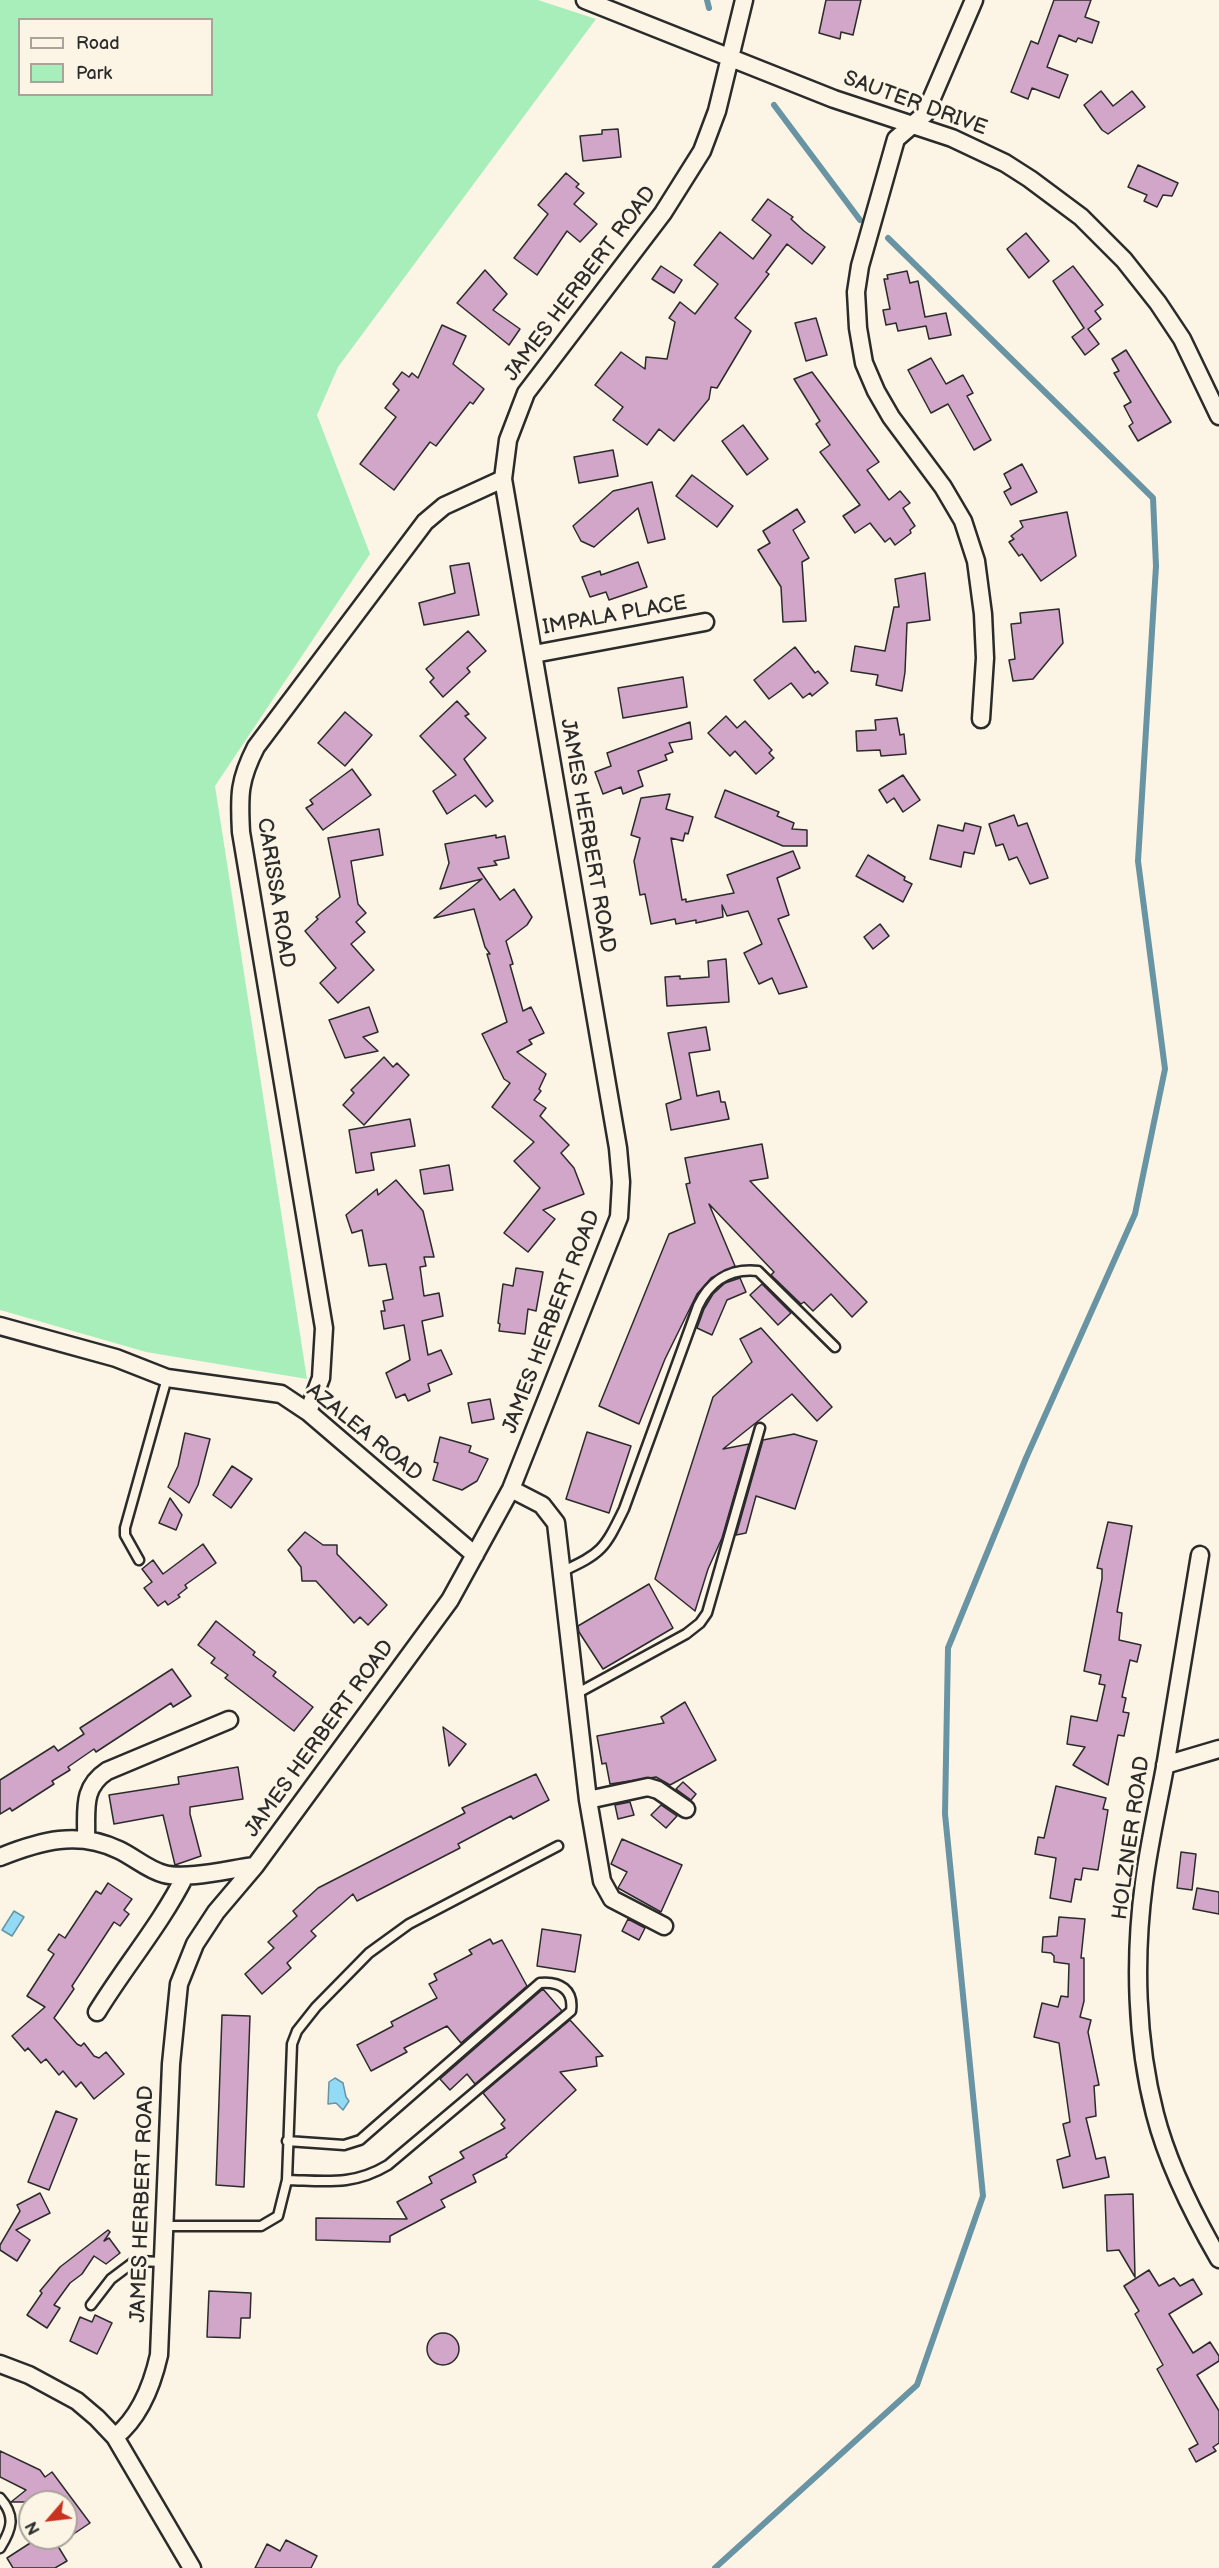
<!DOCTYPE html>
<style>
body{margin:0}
#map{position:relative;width:1219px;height:2568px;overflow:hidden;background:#fcf5e5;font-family:"Balsamiq Sans",sans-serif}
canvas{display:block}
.legend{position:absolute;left:18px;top:18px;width:195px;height:78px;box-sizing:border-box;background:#fcf5e5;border:2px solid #a8a49b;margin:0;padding:8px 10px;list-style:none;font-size:18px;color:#2b2b2b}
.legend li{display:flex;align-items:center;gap:12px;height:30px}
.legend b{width:30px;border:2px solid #a8a49b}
.north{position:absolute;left:18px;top:2490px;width:60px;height:60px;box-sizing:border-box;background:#fcf5e5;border:2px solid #a8a49b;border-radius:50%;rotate:242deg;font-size:16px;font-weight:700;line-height:24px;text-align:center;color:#2b2b2b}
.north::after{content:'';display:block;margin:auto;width:21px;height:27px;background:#c8321e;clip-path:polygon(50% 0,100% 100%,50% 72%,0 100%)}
</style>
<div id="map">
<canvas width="1219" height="2568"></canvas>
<ul class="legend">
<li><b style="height:8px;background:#fcf5e5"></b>Road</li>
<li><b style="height:16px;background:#a8eebb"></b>Park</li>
</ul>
<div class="north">N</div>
</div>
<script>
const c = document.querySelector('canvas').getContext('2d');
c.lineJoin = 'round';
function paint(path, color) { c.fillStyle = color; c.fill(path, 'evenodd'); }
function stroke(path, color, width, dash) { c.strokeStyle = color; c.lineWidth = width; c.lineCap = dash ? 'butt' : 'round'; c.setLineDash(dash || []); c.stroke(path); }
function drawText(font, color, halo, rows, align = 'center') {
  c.font = font + ' "Balsamiq Sans",sans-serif'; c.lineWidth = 6; c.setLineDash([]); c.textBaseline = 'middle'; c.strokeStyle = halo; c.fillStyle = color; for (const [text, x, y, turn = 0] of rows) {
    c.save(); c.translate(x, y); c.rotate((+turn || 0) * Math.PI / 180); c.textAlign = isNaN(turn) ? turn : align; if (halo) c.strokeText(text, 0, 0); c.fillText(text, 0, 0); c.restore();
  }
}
const green = new Path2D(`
 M0,0h538l58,19 -258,348 -21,48 53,139 -155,232 92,593 -161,-27 -146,-42zM20,20h192v74h-192z`);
const water = new Path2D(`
 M14,1911l10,6 -12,19 -10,-6z
 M335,2078l8,5 3,14 3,4 -6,9 -7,-7 -8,1 1,-22z`);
const stream = new Path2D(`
 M707,0l2,8
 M774,105l86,115
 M715,2568l202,-183 66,-189 -38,-382 3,-166 78,-190 109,-244 30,-145 -27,-208 18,-295 -3,-68 -265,-260`);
const building = new Path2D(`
 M826,0h35l-8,35 -12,-3 -1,7 -21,-6z
 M1054,0h37l-6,17 14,5 -7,21 -14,-5 -2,4 -17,-7 -12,32 21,8 -9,23 -27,-10 -4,11 -17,-7 20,-51 7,3z
 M1101,91l12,15 19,-15 13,16 -37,27 -6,-4 -18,-25z
 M618,129l3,28 -38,4 -3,-25 22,-2v-4z
 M1138,165l40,18 -6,13 -9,-1 -6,12 -13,-6 3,-6 -19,-8z
 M566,173l13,11 -3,3 8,6 -10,11 23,20 -17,18 -13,-11 -30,44 -23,-17 34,-44 -10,-9z
 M768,199l25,18 -2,2 13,12 21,16 -13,17 -25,-20 -21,28 3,2 -34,44 16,13 -34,57 -6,-1 -2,12 -35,42 -15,-12 -12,16 -34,-25 10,-13 -28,-22 26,-33 24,17 1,-12 21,2 8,-37 -6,-4 11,-16 15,12 23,-30 -24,-19 26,-33 33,27 18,-24 -19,-15z
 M1026,233l23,28 -20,17 -22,-29z
 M661,266l21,14 -8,13 -22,-14z
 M1073,266l30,39 -8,6 6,8 -13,10 11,15 -14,11 -13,-18 12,-9 -31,-47z
 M485,270l22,24 -14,16 27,19 -11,16 -52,-42z
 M907,271l3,12 8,-2 7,36 21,-4 5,22 -22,4 -3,-13 -28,5 -2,-8 -10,2 -3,-15 7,-1 -6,-30h4l-1,-4z
 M816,318l11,37 -21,6 -11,-38z
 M442,325l24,11 -13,28 31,25 -11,15 -3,-2 -34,44 -6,-4 -36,48 -34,-26 36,-47 -11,-9 14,-18 -6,-6 9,-12 7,5 3,-4 6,5z
 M1126,350l45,72 -33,19 -9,-15 4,-3 -9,-17 7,-4 -17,-29 5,-2 -7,-12z
 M931,358l15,26 17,-9 10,18 -6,3 24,44 -17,10 -26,-46 -17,9 -23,-43z
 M812,372l67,90 -12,8 22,30 11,-9 10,12 -7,5 12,18 -5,4 1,3 -16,12 -5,-7 -5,4 -15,-19 -15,10 -12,-17 17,-11 -40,-53 10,-7 -14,-21 4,-3 -26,-42z
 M743,425l25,34 -21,16 -25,-34z
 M613,450l5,26 -39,7 -5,-26z
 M1022,464l15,28 -26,13 -7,-13 7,-4 -7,-14z
 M692,475l41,31 -16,21 -41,-31z
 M652,482l13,57 -17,4 -10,-35 -44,39 -13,-6 -8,-15 40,-35z
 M797,509l8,13 -12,8 16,28 -7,4 4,59 -23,1 -2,-35 -23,-37 12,-7 -7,-12z
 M1067,512l9,44 -35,25 -19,-27 -3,2 -10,-14 5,-3 -3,-3 12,-9 -3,-6z
 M638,562l9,25 -38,13 -3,-8 -16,5 -8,-20 18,-6 1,4z
 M469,563l10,52 -55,10 -5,-22 36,-10 -5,-27z
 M925,573l5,47 -23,3 -2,49 -3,19 -26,-6 2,-10 -27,-4 4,-25 30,5 9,-44h5l-4,-28z
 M1059,609l4,34 -30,36 -20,2 -4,-21 6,-1 -4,-35 10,-1 -1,-10z
 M468,631l18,20 -19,17 3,4 -27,25 -13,-15 4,-4 -8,-9z
 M795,647l20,26 3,-2 10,12 -16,13 -2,-3 -7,5 -12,-15 -22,16 -15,-19z
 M683,677l4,30 -64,11 -5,-30z
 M457,701l12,13 -4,2 21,22 -22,21 29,42 -7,6 -11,-12 -28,19 -14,-23 23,-16 -36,-39z
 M345,712l27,23 -27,31 -27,-23z
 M726,716l11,12 8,-7 27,29 -3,3 5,5 -18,16 -21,-23 -5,5 -22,-23z
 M897,718l3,17 4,-1 2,20 -25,2 -1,-6 -23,1 -1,-20 20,-1 -1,-10z
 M690,722l2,17 -23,4 4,9 -8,3 2,5 -29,11 5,15 -20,8 -2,-7 -18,7 -8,-22 16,-6 -4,-13z
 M352,769l19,26 -48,35 -17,-22 7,-4 -3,-4z
 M903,775l17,25 -17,12 -9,-14 -7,5 -8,-13z
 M725,790l54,22 -2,4 17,7 -2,6 15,1v16h-24l-68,-29z
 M670,794l-4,15 27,8 -5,17 -3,-1 -2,8 -12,-3 11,62 4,-1v3l48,-9 -7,-18 66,-24 7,17 -23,10 12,37 -11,4 29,68 -28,7 -7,-16 -13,6 -15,-31 18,-9 -14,-33 -21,5 -5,-11 1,12 -27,6v-3l-20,4 -1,-5 -24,5 -6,-30 -5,1 -6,-34 6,-23 -9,-3 10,-37z
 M1014,815l4,11 9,-3 21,55 -18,6 -13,-27 -8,3 -6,-16 -7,2 -7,-22z
 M965,823l16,4 -7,27 -10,-2 -3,15 -31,-8 8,-34 25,6z
 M379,829l4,26 -32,6 7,43 8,9 -10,9 9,10 -14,12 23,26 -36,33 -18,-20 16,-15 -31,-37 13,-12 -2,-2 24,-20 -12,-59z
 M496,835v3l9,-2 4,22 -15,3 3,4 -19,3 22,32 14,-11 18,28 -5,8 -21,16 7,23 -3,1 13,46 8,-4 13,26 -15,7 3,4 -15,8 29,22 -7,15 2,2 -7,9 12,8 -6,8 29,29 -8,8 13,15 10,26 -41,16 12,9 -27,33 -24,-19 36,-45 -26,-27 20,-19 -42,-35 18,-24 -6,-4 -22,-45 25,-12 -20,-68h3l-5,-7 -11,-38 -40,9 48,-39 -42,10 9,-26 -4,-19z
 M868,855l37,22 -1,3 8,4 -9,18 -47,-26z
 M880,924l9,12 -16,13 -9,-12z
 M726,959l3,43 -62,4 -2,-29 15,-1v3l29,-2 -1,-16z
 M369,1007l9,25 -15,5 15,14 -33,7 -16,-38z
 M706,1027l4,23 -21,3 8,43 22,-5 2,11h4l4,17 -58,11 -5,-26 15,-5 -13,-66z
 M384,1057l9,10 4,-4 12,12 -45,50 -21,-20 11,-12 -3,-3z
 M410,1119l5,27 -44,7 3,17 -18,3 -7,-43z
 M762,1144l6,34 -18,3 117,121 -15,15 -21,-23 -18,17 -9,-9 -3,2 -30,-29 3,-3 -65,-68 26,62 -24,12 -14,16 -32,65 -26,65 -40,-18 70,-172 26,-11 -9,-39 4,-1 -5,-25z
 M449,1165l4,25 -29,4 -4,-24z
 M396,1180l27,31 11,46h-10l2,9 -6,1 4,29 15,-3 4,23 -21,5 6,34 13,-5 11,24 -24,10 2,7 -22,10 -3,-7 -9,4 -10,-25 24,-13 -6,-35 -20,4 -3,-18h4l-2,-10 10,-2 -7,-35 -17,2 -7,-36 -10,3 -6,-18 31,-26 1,6z
 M516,1268l27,4 -7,39 -8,-2 -3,25 -26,-3 1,-7 -2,-1 5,-39 10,2z
 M740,1278l6,14 -19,8 -15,35 -15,-7 7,-19 9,-15 12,-11z
 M762,1284l29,29 -13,12 -28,-30z
 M761,1328l71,79 -15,14 -25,-27 -69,55 26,-5 -27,94 -14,31 -13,42 -40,-32 58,-182 39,-35 -12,-23z
 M490,1399l4,20 -22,4 -4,-20z
 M587,1432l44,14 -22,67 -43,-14z
 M185,1433l25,6 -12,46 -9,18 -21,-16 10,-21z
 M794,1434l23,7 -22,68 -39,-13 -10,37 -10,2 27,-95z
 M440,1437l31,9 -2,6 19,7 -11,22 -15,9 -29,-10 5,-17 -4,-1z
 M232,1466l20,13 -21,29 -18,-13z
 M170,1498l12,17 -6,15 -17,-7z
 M1108,1522l24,4 -15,86 5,1 -3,27 22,5 -4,17 -7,-2 -8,37 4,1 -3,14 6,1 -5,23 -6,-1 -10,50 -35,-20 12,-18 -18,-3 4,-28 26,5 8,-36 -6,-1 2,-9 -17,-4 18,-92v-10l-5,-1z
 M305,1532l18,13h14v9l50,51 -19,20 -8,-8 -6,6 -38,-42h-14l-1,-14 -13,-17z
 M203,1544l13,19 -31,22 2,3 -9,7 2,2 -12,8 -3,-4 -7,5 -14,-18 8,-6 -10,-13 11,-9 10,14z
 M649,1584l24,44 -70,41 -24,-37 -1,-6z
 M216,1621l39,31 -2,3 23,17 -3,4 40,31 -19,24 -69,-53 3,-3 -17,-12 4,-5 -17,-13z
 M172,1669l19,27 -18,11 -2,-4 -75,49 -2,-3 -26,18 2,3 -18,11 2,3 -42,27 -2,-3 -10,6v-34l54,-34 4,5 26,-17 -4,-6z
 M685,1702l31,58 -46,25 -14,-8 -46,7 -4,-21 -4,1 -5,-28 67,-13 -3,-6z
 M443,1727l23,17 -17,22z
 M238,1767l5,32 -53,8v7l11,42 -26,9 -12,-50 -49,9 -5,-29 70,-11 -1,-7z
 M536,1774l13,26 -36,19 -2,-3 -53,28 2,4 -103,53 -4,-7 -42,37 5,5 -29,27 4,5 -29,26 -17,-20 29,-26 -6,-6 29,-26 -4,-5 25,-23 147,-75 -3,-5z
 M683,1782l13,12 -5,6 -15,-11z
 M1056,1786l50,12 -3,11 5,1 -10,60 -15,-2 -2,12 -6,-1 -4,23 -21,-4 6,-40 -21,-4 3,-17 6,1z
 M630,1802l4,13 -16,4 -3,-14z
 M661,1805l16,11 -11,12 -15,-13z
 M622,1839l60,26 -21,47 -43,-24 9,-16 -16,-8z
 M1181,1852l15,2 -4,36 -15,-2z
 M108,1883l24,16 -8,11 5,4 -9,12 -6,-4 -42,64 2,3 -20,29 23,26 4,2 3,-3 10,13 5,2 7,-6 18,22 -30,25 -13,-17 -5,5 -13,-16 -4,4 -13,-16 -5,4 -13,-15 -3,3 -13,-15 33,-29 -18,-11 27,-42 -6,-4 11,-16 6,4 31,-47 5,3z
 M1197,1888l22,4v22l-26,-5z
 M1059,1917l26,2 -4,39h3v43l-4,16 11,3 -3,12 11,53 -5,1 2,30 -10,2 10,41 9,-2 4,20 -46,11 -6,-28 13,-4 -7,-32 7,-2 -11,-79 -25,-6 8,-34 16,4 3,-11 7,1 1,-33 -15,-2v-6l-3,-3 -9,-1 1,-15 14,-1z
 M628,1919l17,9 -6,12 -17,-9z
 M542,1929l39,6 -6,37 -38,-6z
 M490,1939l3,5 9,-4 25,46 -66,57 -14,-17 -43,22 3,4 -36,19 -14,-26 36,-19 -2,-4 46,-24 -8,-14 8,-4 -3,-6 38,-20 -3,-4z
 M543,1989l19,22 -87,73 -8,-10 -17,16 -10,-11z
 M222,2015l28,1 -6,171 -28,-2z
 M570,2020l33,36 -7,1 1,9 -37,6 16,18 -70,65 1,2 -34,18 3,7 -35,18 4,7 -55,29v6l-74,-2v-22l91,1 -10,-17 35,-19 -3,-6 35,-19 -4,-6 45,-24 -4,-4 4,-4 -22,-27z
 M56,2111l21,8 -28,71 -21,-8z
 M40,2193l10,20 -34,17 14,10 -13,21 -17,-11v-5l20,-34 -3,-6z
 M1133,2194l2,83 -16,-27 -12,1 -2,-56z
 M108,2230l2,2 -6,9 5,-3 11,15 -14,11 -12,-8 -12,18 -12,9 -16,22 6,3 -13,20 -20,-13 15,-22 -2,-2 20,-24z
 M1149,2270l10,16 15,-8 6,8 13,-7 9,15 -33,20 24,39 17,-11 9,14v5l-22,14 22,36v32l-6,4 3,4 -20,11 -7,-13 9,-5 -41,-75 6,-4 -28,-51 4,-3 -15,-25z
 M209,2291l42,2 -1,25h-9l-1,20 -33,-1z
 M95,2315l17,8 -15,31 -27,-13 10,-24 12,5z
 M427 2349a16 16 0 1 1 32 0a16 16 0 1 1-32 0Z
 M0,2451l40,19 5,7 7,-5 38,51 -24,16v-37h-55l15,-12 -26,-13z
 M38,2538h15l14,23 -12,7h-42l-6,-10z
 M286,2540l31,16 -6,12h-56l12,-24 13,7z`);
const service = new Path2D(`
 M139,1560l-14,-25v-7l42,-150
 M561,1572c41,-19 43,-22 63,-63l74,-203c12,-25 32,-38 60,-35l77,76
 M576,1694l110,-60 14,-11 7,-10 53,-185
 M287,2180c39,1 66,6 101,-15l183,-154c3,-21 -11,-30 -31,-28l-180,157 -16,5 -57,-4
 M165,2226h96l17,-10 9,-36 5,-136 5,-13 19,-24 53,-54 40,-29 149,-78
 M91,2305l20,-26 24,-18 29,1
 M0,2498c16,18 12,31 0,50`);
const minor = new Path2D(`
 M585,0l249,99 118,39 53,25 25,16 51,38 43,43 34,43 24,36 37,77
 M974,0l-49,114 -29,25 -36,127 -4,26 2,36 6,35 12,28 15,26 52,70 20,34 13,40 7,53 2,44 -4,61
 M534,654l171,-32
 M0,1326l116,32 51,20 114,16 27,18 167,143
 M308,1412l13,-34 3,-50 -83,-496c-2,-37 -2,-52 15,-85l169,-225 19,-16 59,-27
 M511,1489l31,16 14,18 32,277 14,81 10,18 52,27
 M1200,1555c-12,71 -23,141 -35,212 -7,38 -16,77 -21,116 -10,75 -8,158 11,231 13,51 38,100 64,145
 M1165,1765l54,-16
 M588,1800l60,-13 10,3 28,19
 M86,1838c1,-27 -5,-50 21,-67l122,-51
 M0,1857c40,-16 78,-27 119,-7 15,7 29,20 45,24 23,6 66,-5 91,-8
 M97,2012c28,-46 64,-88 88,-136
 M0,2364l29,11 48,26 20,17 18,19 77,131
 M115,2437c25,-20 37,-51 44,-82l12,-291 8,-80 16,-40 21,-32 39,-46 195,-266 61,-111 108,-272 2,-35 -3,-34 -115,-669 5,-39 18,-47 137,-180 39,-62 15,-40 27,-111`);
const streetNames = [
 ["SAUTER DRIVE",915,104,20],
 ["JAMES HERBERT ROAD",581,284,-53],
 ["IMPALA PLACE",615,616,-10],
 ["JAMES HERBERT ROAD",587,836,80],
 ["CARISSA ROAD",275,893,81],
 ["JAMES HERBERT ROAD",552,1322,-69],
 ["AZALEA ROAD",364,1433,39],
 ["JAMES HERBERT ROAD",320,1739,-54],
 ["HOLZNER ROAD",1132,1838,-82],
 ["JAMES HERBERT ROAD",143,2204,-88]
];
paint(green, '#a8eebb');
paint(water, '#93daf5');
stroke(water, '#6994a4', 1.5);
stroke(stream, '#6994a4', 6);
paint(building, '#d2a6c9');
stroke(building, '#2b2b2b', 1.5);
stroke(service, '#2b2b2b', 13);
stroke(minor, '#2b2b2b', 21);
stroke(service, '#fcf5e5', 8);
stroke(minor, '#fcf5e5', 16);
drawText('21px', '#2b2b2b', '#fcf5e5', streetNames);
</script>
